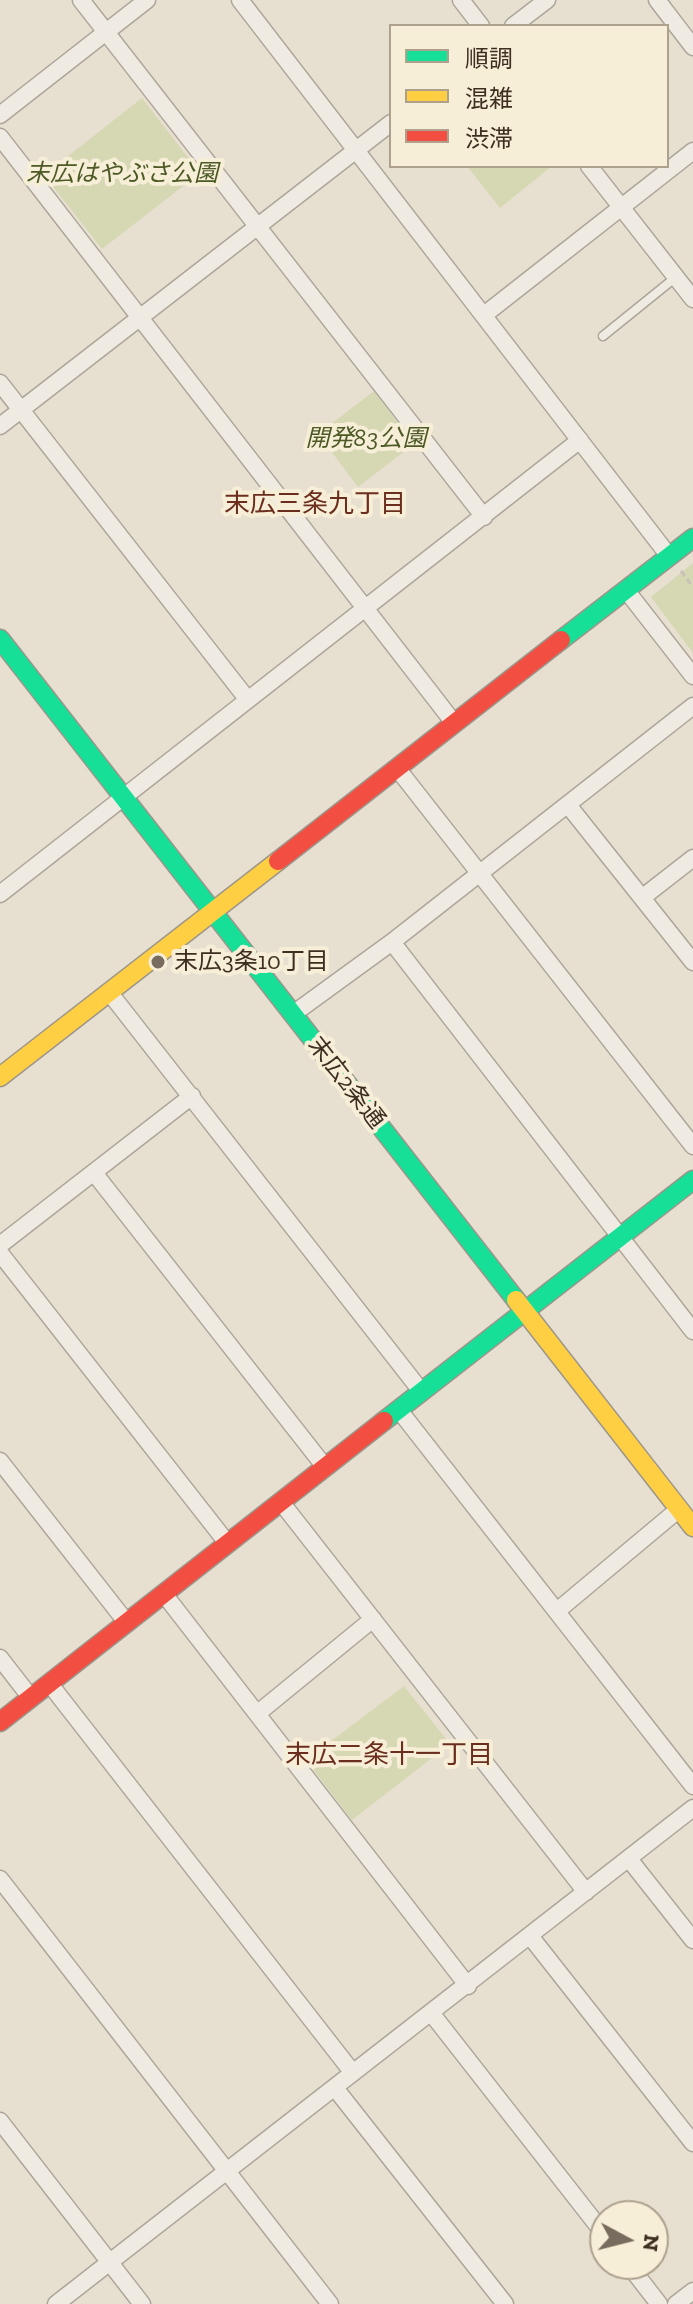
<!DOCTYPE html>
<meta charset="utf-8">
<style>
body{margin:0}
#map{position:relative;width:693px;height:2304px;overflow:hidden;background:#e7e0d1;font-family:"Zilla Slab","Noto Sans JP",serif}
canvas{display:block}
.legend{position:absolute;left:389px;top:24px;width:280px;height:144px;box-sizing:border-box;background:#f7eed8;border:2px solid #ada18e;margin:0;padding:10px 14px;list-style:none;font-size:24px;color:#3d2e20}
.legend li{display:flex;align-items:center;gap:16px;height:40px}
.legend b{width:40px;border:2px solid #ada18e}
.north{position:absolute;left:589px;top:2200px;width:80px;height:80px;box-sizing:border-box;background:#f7eed8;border:2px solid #ada18e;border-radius:50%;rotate:97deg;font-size:22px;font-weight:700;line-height:32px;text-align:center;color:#3d2e20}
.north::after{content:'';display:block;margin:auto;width:28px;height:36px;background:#786c5e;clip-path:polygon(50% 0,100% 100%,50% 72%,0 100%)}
</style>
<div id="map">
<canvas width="693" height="2304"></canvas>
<ul class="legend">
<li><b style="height:10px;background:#16e098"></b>順調</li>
<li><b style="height:10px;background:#ffcf43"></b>混雑</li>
<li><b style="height:10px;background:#f24e42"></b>渋滞</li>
</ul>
<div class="north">N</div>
</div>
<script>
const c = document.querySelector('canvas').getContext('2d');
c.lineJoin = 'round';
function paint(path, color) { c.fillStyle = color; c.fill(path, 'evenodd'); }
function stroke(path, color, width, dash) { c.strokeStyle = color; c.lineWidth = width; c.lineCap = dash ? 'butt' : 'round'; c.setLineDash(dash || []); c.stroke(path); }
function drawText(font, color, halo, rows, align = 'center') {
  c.font = font + ' "Zilla Slab","Noto Sans JP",serif'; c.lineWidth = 8; c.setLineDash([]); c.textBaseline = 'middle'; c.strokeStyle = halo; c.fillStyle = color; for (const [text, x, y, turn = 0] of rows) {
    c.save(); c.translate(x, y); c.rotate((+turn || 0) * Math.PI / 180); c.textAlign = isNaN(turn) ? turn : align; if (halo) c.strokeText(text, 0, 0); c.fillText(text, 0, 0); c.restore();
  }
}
const green = new Path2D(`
 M142,98l58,75 -98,76 -58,-74z
 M467,166h85l-52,42z
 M374,391l40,53 -56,43 -40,-53z
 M693,563v90l-42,-56z
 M404,1686l46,58 -98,76 -46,-60z`);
const path = new Path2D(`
 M681,571l12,16`);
const lane = new Path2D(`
 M603,336l73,-59`);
const street = new Path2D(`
 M81,0l403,517
 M240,0l429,556
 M461,0l20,26
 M657,0l36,47
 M513,26l34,-26
 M0,115l147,-115
 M0,137l454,586
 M589,166l104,133
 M484,315l209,-164
 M0,383l248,317
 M0,426l391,-303
 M626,590l67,86
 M397,768l296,378
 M568,805l125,157
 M0,894l580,-454
 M643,897l50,-39
 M392,942l301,389
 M109,992l312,399
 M293,1014l99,-72 301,-236
 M95,1174l230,293
 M0,1245l192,-149
 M0,1253l228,291
 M399,1410l294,376
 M0,1461l127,162
 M281,1502l305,390
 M164,1594l304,392
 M557,1611l122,-102
 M0,1658l31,40
 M49,1683l304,390
 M258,1713l115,-94
 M629,1859l64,81
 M0,1879l330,425
 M530,1936l163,207
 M432,2014l173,221
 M335,2088l170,216
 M0,2121l142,183
 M628,2264l31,40
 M56,2304l637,-496
 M676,2304l17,-13`);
const fast = new Path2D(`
 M0,639l516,661
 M561,640l132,-102
 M384,1421l309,-241`);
const slow = new Path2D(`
 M0,1077l278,-216
 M516,1300l177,227`);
const jam = new Path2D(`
 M278,861l283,-221
 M0,1722l384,-301`);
const markers = [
 [158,962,8,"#786c5e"]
];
const parkNames = [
 ["末広はやぶさ公園",122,174],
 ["開発83公園",366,439]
];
const poiNames = [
 ["末広3条10丁目",174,962]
];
const streetNames = [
 ["末広2条通",346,1083,52]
];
const neighbourhoodNames = [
 ["末広三条九丁目",315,505],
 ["末広二条十一丁目",389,1756]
];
paint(green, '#d6d7b3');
stroke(lane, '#ada599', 11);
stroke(street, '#ada599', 19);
stroke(fast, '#9c958a', 21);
stroke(slow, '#9c958a', 21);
stroke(jam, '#9c958a', 21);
stroke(path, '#c8c2b9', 3, [6, 4]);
stroke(lane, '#efebe3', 8);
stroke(street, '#efebe3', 16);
stroke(fast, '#16e098', 18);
stroke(slow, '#ffcf43', 18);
stroke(jam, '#f24e42', 18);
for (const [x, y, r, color] of markers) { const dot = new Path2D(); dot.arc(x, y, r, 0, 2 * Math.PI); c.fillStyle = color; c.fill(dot); stroke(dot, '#f7eed8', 3); }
drawText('italic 24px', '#4d5a26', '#f7eed8', parkNames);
drawText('24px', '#3d2e20', '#f7eed8', poiNames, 'left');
drawText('24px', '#3d2e20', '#f7eed8', streetNames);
drawText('26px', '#6b2e1e', '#f7eed8', neighbourhoodNames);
</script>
